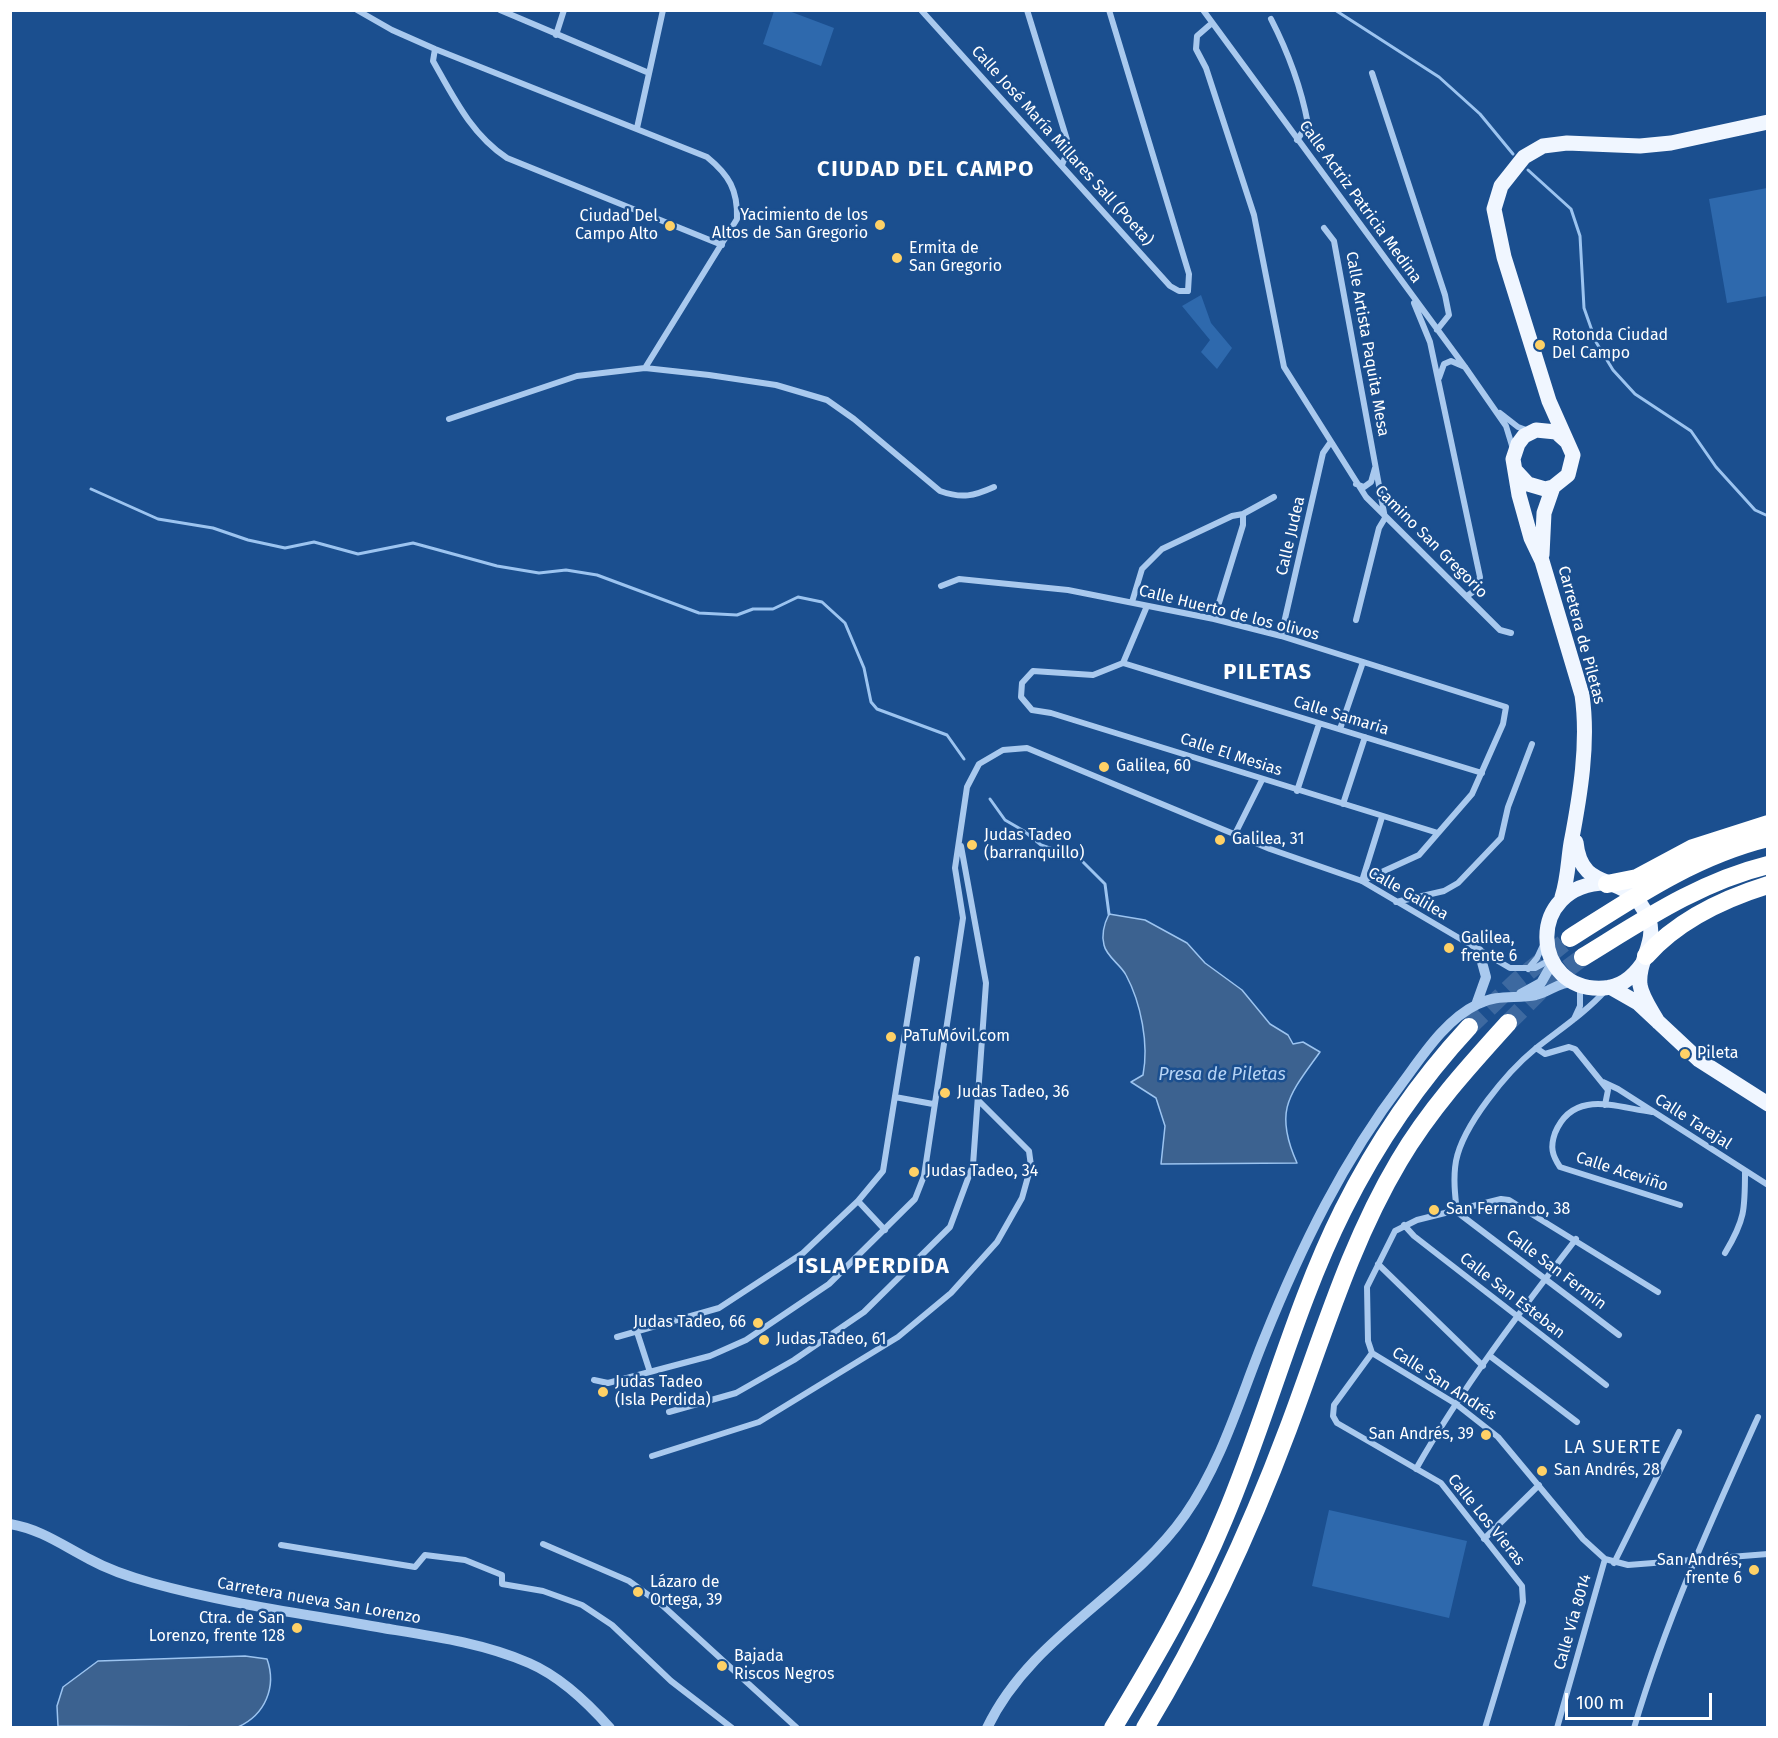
<!DOCTYPE html>
<meta charset="utf-8">
<style>
body{margin:0}
#map{position:relative;width:1778px;height:1738px;overflow:hidden;background:#1b4f8f;font-family:"Fira Sans",sans-serif}
canvas{display:block}
.frame{position:absolute;inset:0;border:12px solid #fff;pointer-events:none}
.scale{position:absolute;left:1565px;top:1693px;width:147px;height:27px;box-sizing:border-box;border:3px solid #fff;border-top:0;padding-left:8px;font-size:18px;line-height:21px;white-space:nowrap;color:#fff;-webkit-text-stroke:4px #1b4f8f;paint-order:stroke}
</style>
<div id="map">
<canvas width="1778" height="1738"></canvas>
<div class="frame"></div>
<div class="scale">100 m</div>
</div>
<script>
const c = document.querySelector('canvas').getContext('2d');
c.lineJoin = 'round';
function paint(path, color) { c.fillStyle = color; c.fill(path, 'evenodd'); }
function stroke(path, color, width, dash) { c.strokeStyle = color; c.lineWidth = width; c.lineCap = dash ? 'butt' : 'round'; c.setLineDash(dash || []); c.stroke(path); }
function drawText(font, color, halo, rows, align = 'center') {
  c.font = font + ' "Fira Sans",sans-serif'; c.lineWidth = 5; c.setLineDash([]); c.textBaseline = 'middle'; c.strokeStyle = halo; c.fillStyle = color; for (const [text, x, y, turn = 0] of rows) {
    c.save(); c.translate(x, y); c.rotate((+turn || 0) * Math.PI / 180); c.textAlign = isNaN(turn) ? turn : align; if (halo) c.strokeText(text, 0, 0); c.fillText(text, 0, 0); c.restore();
  }
}
const green = new Path2D(`
 M774,11h15l45,17 -13,38 -58,-22z
 M1767,188v108l-40,7 -18,-104z
 M1201,295l10,28 21,25 -15,21 -16,-17 9,-12 -28,-34z
 M1329,1510l138,31 -18,77 -137,-32z`);
const water = new Path2D(`
 M1109,914l36,6 42,23 18,20 37,27 28,34 18,11 5,9 10,-2 17,10c-30,42 -47,58 -23,111l-136,1 4,-38 -9,-28 -25,-16 12,-7c6,-31 -2,-72 -17,-100 -5,-10 -20,-19 -22,-30 -3,-11 0,-21 5,-31z
 M245,1656l22,3c10,28 -2,56 -29,68l-180,-1 -1,-20 6,-19 35,-26z`);
const stream = new Path2D(`
 M1335,10l104,67 41,37 33,40
 M1528,170l43,39 9,27 4,72 12,34 17,28 22,24 56,37 25,36 39,43 13,6
 M91,489l67,30 55,9 35,12 37,8 29,-6 44,12 55,-11 84,23 42,7 27,-3 31,5 102,38 38,2 16,-6h20l25,-12 24,5 23,21 19,45 7,34 6,7 70,26 17,24
 M990,799l15,21 19,11 17,14 38,13 26,26 4,30`);
const motorwayTunnel = new Path2D(`
 M1508,1023l38,-38 37,-28
 M1469,1027l49,-47 52,-42`);
const minor = new Path2D(`
 M357,10l35,20 43,19 272,108c22,18 31,33 30,62l-92,149
 M500,10l149,63
 M921,10l249,276 9,5h9l1,-17 -80,-264
 M1027,10l40,130 -1,15 -4,10
 M1203,10l262,357 41,59 7,23
 M1271,19c17,33 30,68 37,105l-11,16
 M1212,23l-15,13 -1,13 10,19 48,147 30,152 82,130 134,133 11,3
 M556,35l8,-25
 M435,49l-2,12c21,37 38,73 74,97l215,87
 M1372,73l73,222 4,20 -12,15
 M637,128l26,-118
 M1324,228l10,13 51,277 -6,10 -23,92
 M1414,303l16,39 50,235 -3,12 -10,7
 M1439,378l5,-14 7,-3 14,6
 M1500,413l18,14 11,4
 M449,419l128,-43 68,-8 64,7 67,10 51,15 27,19 86,72c22,8 34,5 54,-4
 M1356,484l8,3 7,-5 4,-14
 M941,586l18,-7 109,11 146,29 67,17 225,71 -3,17 -31,70 -53,61 -57,26
 M1132,602l10,-33 20,-20 70,-33 11,-2 31,-17
 M1147,606l-24,57 -30,12 -60,-4 -11,12 -1,14 11,13 19,3 387,120
 M1214,619l29,-94v-11
 M1281,636l42,-183 7,-10
 M1123,663l359,110
 M1340,729l23,-67
 M1297,791l22,-67
 M1343,804l22,-67
 M1235,834l27,-54
 M1362,881l20,-64
 M1396,902l48,-11 14,-8 43,-45 7,-31 24,-63
 M1528,969l9,-11 7,-15
 M1606,990c-22,24 -47,40 -71,59 -28,23 -72,76 -79,112 -3,17 -1,34 1,51l162,123
 M1574,1019l6,-13v-20
 M1536,1048l9,6 24,-7 6,2 33,41 -3,15
 M1603,1082l15,7 150,96
 M895,1097l38,7
 M1652,1112c-37,-5 -79,-23 -97,21 -5,14 -3,22 5,34l120,38
 M858,1201l27,29
 M1404,1225l10,11 192,149
 M1725,1253c20,-33 20,-44 20,-81
 M1378,1264l105,102
 M637,1332l13,40
 M617,1337l102,-29 84,-55 55,-52 25,-30 34,-212
 M1372,1353l-38,52 -1,11 4,7 104,60 81,103 1,16 -38,126
 M1372,1353l84,51 42,33 85,102 22,20 23,6 140,-11
 M1372,1353l-4,-12 -1,-54 28,-56 22,-11 84,-21 8,1 149,92
 M1490,1356l87,66
 M594,1380l14,3 102,-27 36,-16 83,-56 86,-85 9,-23 39,-258 -8,-50 12,-81 12,-23 24,-14 24,-2 243,101 92,32 148,87h25l15,-8
 M669,1412l67,-19 58,-33 70,-48 86,-85 23,-62 13,-182 -25,-137
 M652,1456l107,-34 139,-85 53,-44 46,-51 25,-44 9,-32 -2,-15 -50,-50
 M1416,1469c46,-81 103,-156 160,-230
 M1484,1539l55,-54
 M543,1544l86,37 33,24 135,123
 M281,1545l134,22 10,-12 40,5 37,15v9l41,7 39,14 30,20 59,56 61,47
 M1614,1563l65,-131
 M1557,1728l48,-169
 M1634,1728c32,-108 78,-209 124,-311`);
const tertiary = new Path2D(`
 M1521,994l20,-11 12,-21
 M1476,1005l10,-28 -7,-26
 M10,1524c30,5 52,21 79,35 20,11 41,18 63,24 76,21 154,31 231,45 49,8 100,15 146,35 30,13 59,40 81,65
 M987,1728c44,-92 142,-133 198,-213 37,-53 55,-117 79,-176 37,-92 79,-178 139,-257 20,-27 43,-63 75,-78 19,-10 38,-5 58,-9 13,-3 23,-13 37,-13`);
const primary = new Path2D(`
 M1516,471l12,13 17,5 8,-2 15,-12 5,-20 -24,-54 -45,-144 -10,-48 7,-23 23,-29 19,-11 24,-3 73,3 31,-3 97,-21
 M1542,555l2,-42 9,-26
 M1576,842c5,50 43,31 65,63 24,33 -4,50 -1,80 2,13 12,26 18,37
 M1606,883c-81,1 -76,110 -2,105 16,-1 29,-11 38,-24
 M1562,897c6,-18 6,-36 9,-54 9,-47 18,-100 11,-148l-40,-134 -11,-23 -12,-43 -6,-36 5,-15 6,-8 12,-6 20,2 10,9
 M1610,987l28,16 61,57 69,44`);
const motorway = new Path2D(`
 M1607,884l30,-6 56,-30 75,-24
 M1570,938c63,-40 124,-82 198,-100
 M1646,956c32,-36 77,-57 122,-71
 M1583,957c59,-36 116,-75 185,-92
 M1113,1728c41,-68 81,-136 111,-209 43,-101 70,-211 119,-309 33,-66 76,-129 126,-183
 M1145,1728c58,-96 104,-195 143,-299 34,-90 61,-184 111,-268 30,-51 70,-95 109,-138`);
const markers = [
 [880,225,6,"#ffd166"],
 [670,226,6,"#ffd166"],
 [897,258,6,"#ffd166"],
 [1540,345,6,"#ffd166"],
 [1104,767,6,"#ffd166"],
 [1220,840,6,"#ffd166"],
 [972,845,6,"#ffd166"],
 [1449,948,6,"#ffd166"],
 [891,1037,6,"#ffd166"],
 [1685,1054,6,"#ffd166"],
 [945,1093,6,"#ffd166"],
 [914,1172,6,"#ffd166"],
 [1434,1210,6,"#ffd166"],
 [758,1323,6,"#ffd166"],
 [764,1340,6,"#ffd166"],
 [603,1392,6,"#ffd166"],
 [1486,1435,6,"#ffd166"],
 [1542,1471,6,"#ffd166"],
 [1754,1570,6,"#ffd166"],
 [638,1592,6,"#ffd166"],
 [297,1628,6,"#ffd166"],
 [722,1666,6,"#ffd166"]
];
const streetNames = [
 ["Calle José María Millares Sall (Poeta)",1062,146,48],
 ["Calle Actriz Patricia Medina",1360,202,54],
 ["Calle Artista Paquita Mesa",1367,344,80],
 ["Calle Judea",1291,536,-77],
 ["Camino San Gregorio",1431,542,45],
 ["Calle Huerto de los olivos",1229,613,14],
 ["Carretera de Piletas",1581,635,75],
 ["Calle Samaria",1341,716,17],
 ["Calle El Mesias",1231,755,18],
 ["Calle Galilea",1408,894,30],
 ["Calle Tarajal",1693,1122,33],
 ["Calle Aceviño",1622,1172,18],
 ["Calle San Fermín",1556,1270,37],
 ["Calle San Esteban",1512,1296,38],
 ["Calle San Andrés",1444,1384,33],
 ["Calle Los Vieras",1486,1520,51],
 ["Carretera nueva San Lorenzo",319,1601,10],
 ["Calle Vía 8014",1573,1622,-74]
];
const poiNames = [
 ["Yacimiento de los",868,216,"right"],
 ["Altos de San Gregorio",868,234,"right"],
 ["Ciudad Del",658,217,"right"],
 ["Campo Alto",658,235,"right"],
 ["Ermita de",909,249],
 ["San Gregorio",909,267],
 ["Rotonda Ciudad",1552,336],
 ["Del Campo",1552,354],
 ["Galilea, 60",1116,767],
 ["Judas Tadeo",984,836],
 ["(barranquillo)",984,854],
 ["Galilea, 31",1232,840],
 ["Galilea,",1461,939],
 ["frente 6",1461,957],
 ["PaTuMóvil.com",903,1037],
 ["Pileta",1697,1054],
 ["Judas Tadeo, 36",957,1093],
 ["Judas Tadeo, 34",926,1172],
 ["San Fernando, 38",1446,1210],
 ["Judas Tadeo, 66",746,1323,"right"],
 ["Judas Tadeo, 61",776,1340],
 ["Judas Tadeo",615,1383],
 ["(Isla Perdida)",615,1401],
 ["San Andrés, 39",1474,1435,"right"],
 ["San Andrés, 28",1554,1471],
 ["San Andrés,",1742,1561,"right"],
 ["frente 6",1742,1579,"right"],
 ["Lázaro de",650,1583],
 ["Ortega, 39",650,1601],
 ["Ctra. de San",285,1619,"right"],
 ["Lorenzo, frente 128",285,1637,"right"],
 ["Bajada",734,1657],
 ["Riscos Negros",734,1675]
];
const waterNames = [
 ["Presa de Piletas",1222,1075]
];
const neighbourhoodNames = [
 ["LA SUERTE",1613,1448]
];
const districtNames = [
 ["CIUDAD DEL CAMPO",926,170],
 ["PILETAS",1268,673],
 ["ISLA PERDIDA",874,1267]
];
paint(green, '#2e69ad');
paint(water, '#3c6290');
stroke(water, '#9cc4f0', 1.5);
stroke(stream, '#9cc4f0', 3);
stroke(motorwayTunnel, '#3d69a0', 18, [18, 9]);
stroke(minor, '#a9c9ee', 6);
stroke(tertiary, '#a9c9ee', 10);
stroke(primary, '#f0f6ff', 15);
stroke(motorway, '#fff', 18);
for (const [x, y, r, color] of markers) { const dot = new Path2D(); dot.arc(x, y, r, 0, 2 * Math.PI); c.fillStyle = color; c.fill(dot); stroke(dot, '#1b4f8f', 2); }
drawText('16px', '#fff', '#1b4f8f', streetNames);
drawText('16px', '#fff', '#1b4f8f', poiNames, 'left');
drawText('italic 18px', '#b5d3f5', '#1b4f8f', waterNames);
c.letterSpacing = '1.5px';
drawText('18px', '#fff', '#1b4f8f', neighbourhoodNames);
c.letterSpacing = '0px';
c.letterSpacing = '1.5px';
drawText('bold 22px', '#fff', '#1b4f8f', districtNames);
c.letterSpacing = '0px';
</script>
